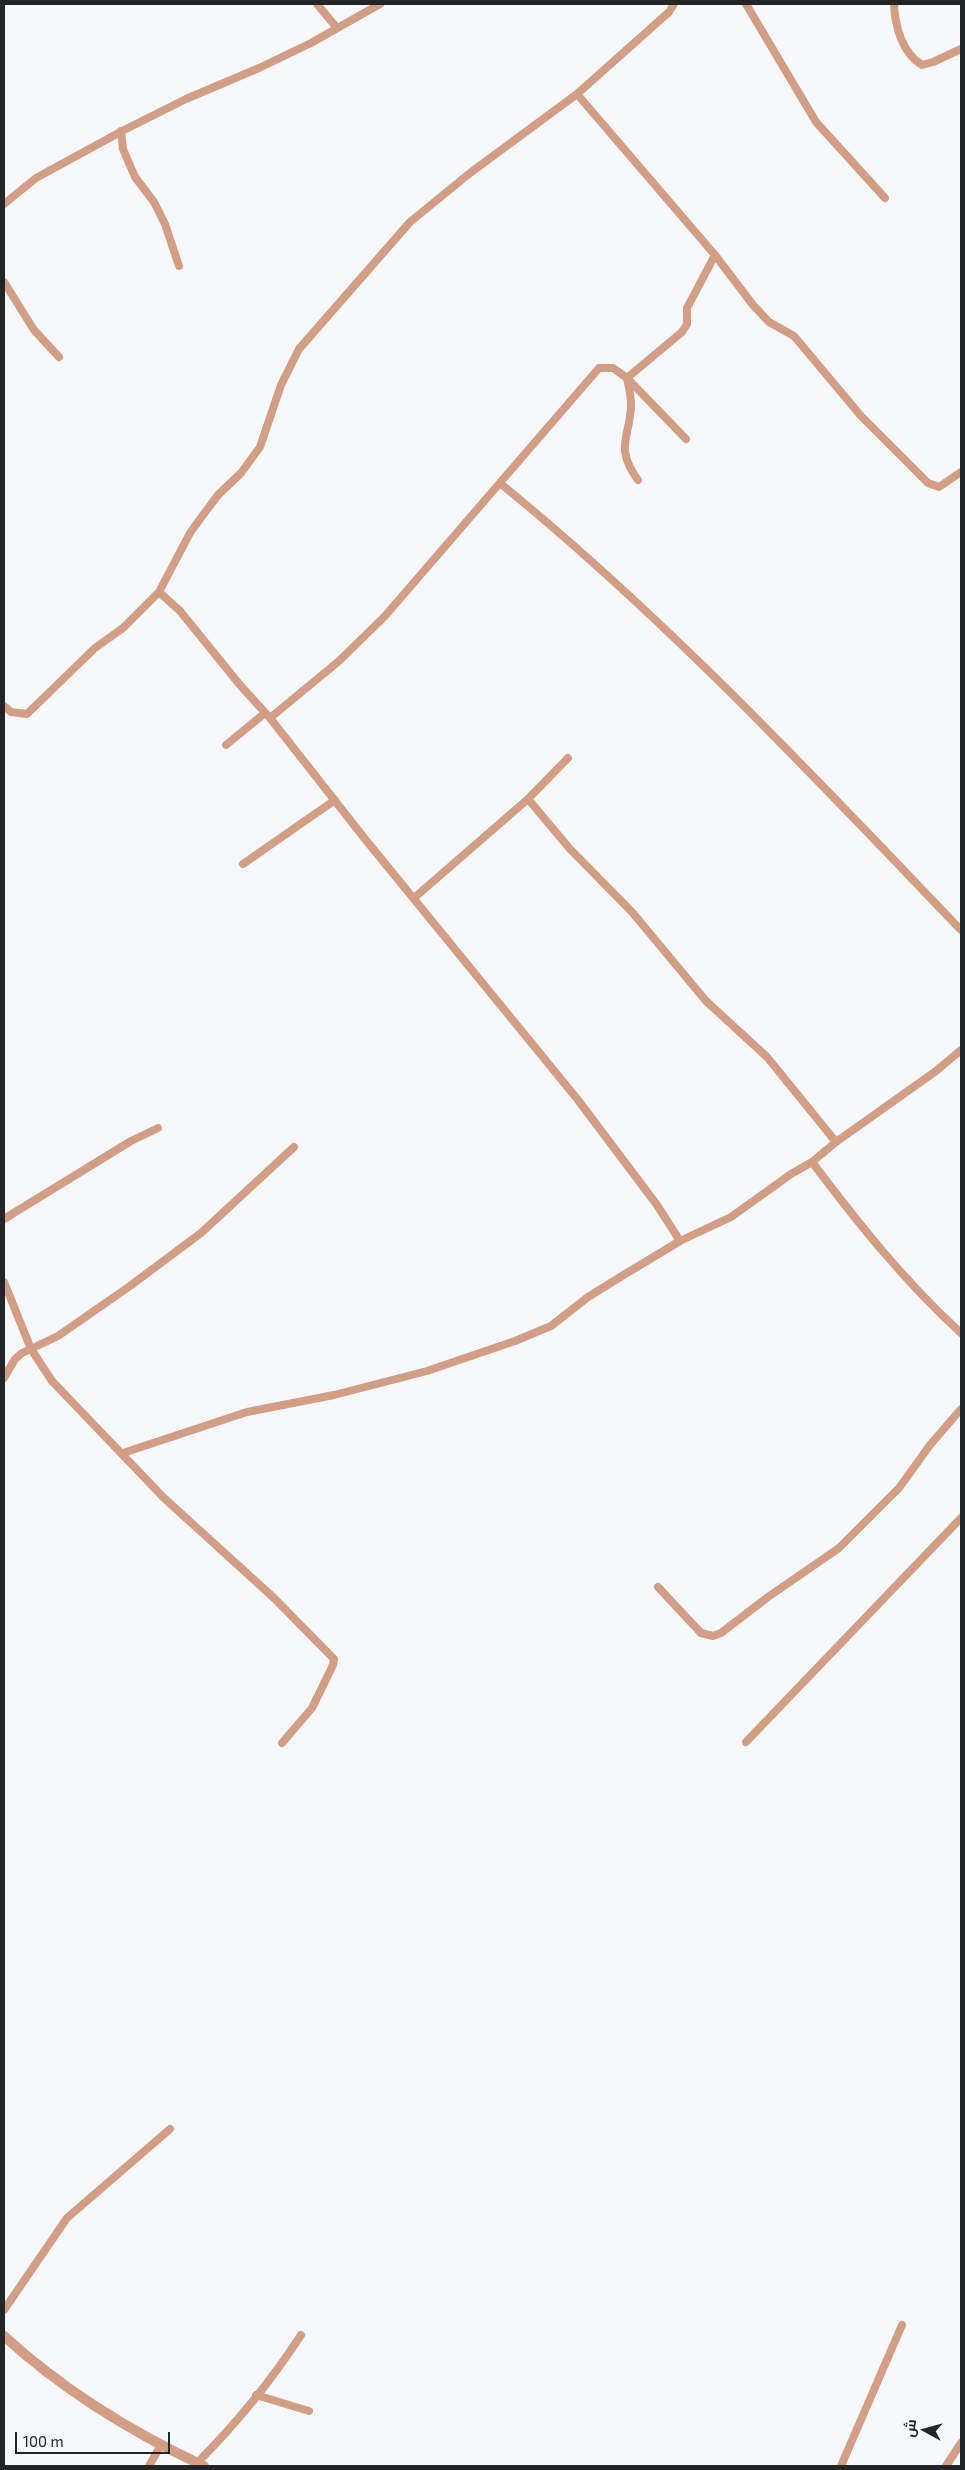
<!DOCTYPE html>
<meta charset="utf-8">
<style>
body{margin:0}
#map{position:relative;width:965px;height:2470px;overflow:hidden;background:#f6f8fb;font-family:"Exo 2",Cairo,sans-serif}
canvas{display:block}
.frame{position:absolute;inset:0;border:5px solid #242526;pointer-events:none}
.north{position:absolute;left:900px;top:2405px;width:50px;height:50px;-webkit-text-stroke:4px #f6f8fb;paint-order:stroke;rotate:277deg;font-size:14px;font-weight:700;line-height:20px;text-align:center;color:#242526}
.north::after{content:'';display:block;margin:auto;width:18px;height:22px;background:#242526;clip-path:polygon(50% 0,100% 100%,50% 72%,0 100%)}
.scale{position:absolute;left:15px;top:2432px;width:155px;height:22px;box-sizing:border-box;border:2px solid #242526;border-top:0;padding-left:6px;font-size:15px;line-height:18px;white-space:nowrap;color:#242526;-webkit-text-stroke:4px #f6f8fb;paint-order:stroke}
</style>
<div id="map">
<canvas width="965" height="2470"></canvas>
<div class="frame"></div>
<div class="north">ش</div>
<div class="scale">100 m</div>
</div>
<script>
const c = document.querySelector('canvas').getContext('2d');
c.lineJoin = 'round';
function stroke(path, color, width, dash) { c.strokeStyle = color; c.lineWidth = width; c.lineCap = dash ? 'butt' : 'round'; c.setLineDash(dash || []); c.stroke(path); }
const minor = new Path2D(`
 M317,4l20,24
 M746,4l70,118 69,76
 M894,4c1,22 8,49 28,61l11,-3 28,-13
 M577,94l138,161 38,50 16,17 25,14 67,80 67,67 11,4 22,-15
 M121,131l2,18 12,28 19,25 11,22 14,42
 M4,204l32,-26 88,-48 62,-31 73,-31 52,-25 69,-39
 M4,282l30,48 25,27
 M627,378l55,-46 5,-8v-16l28,-53
 M627,378c2,9 4,18 4,27 -1,33 -17,42 7,75
 M501,484c166,135 312,292 460,446
 M159,592l21,19 60,74 30,33 95,121 213,261 79,105 23,36
 M4,706l7,6 16,2 68,-66 28,-20 36,-36 31,-59 13,-18 15,-20 23,-22 19,-26 21,-62 18,-36 111,-127 60,-49 107,-79 92,-82 5,-8
 M270,718l69,-57 46,-45 214,-248h14l14,10 59,61
 M226,745l39,-32
 M528,799l42,50 62,63 74,89 61,56 69,85
 M243,864l92,-64
 M414,898l114,-99 40,-41
 M812,1162c46,61 93,120 149,171
 M4,1219l127,-78 27,-13
 M4,1282l27,67 21,32 112,117 110,100 60,61 -1,6 -21,43 -30,35
 M4,1378l11,-19 7,-6 36,-17 72,-50 71,-53 93,-86
 M123,1453l124,-41 87,-17 93,-24 88,-30 36,-15 37,-29 34,-21 58,-35 51,-24 60,-43 21,-12 24,-20 100,-71 25,-21
 M658,1587l43,46 12,3 8,-3 47,-36 71,-49 60,-60 31,-43 31,-36
 M746,1742l215,-224
 M4,2310l63,-92 103,-89
 M256,2395l53,16
 M197,2463c39,-39 74,-82 104,-128
 M149,2466l12,-21
 M841,2466l61,-141
 M946,2466l15,-23`);
const tertiary = new Path2D(`
 M4,2336c60,55 127,96 200,130`);
stroke(minor, '#d29e86', 8);
stroke(tertiary, '#d29e86', 10);
</script>
